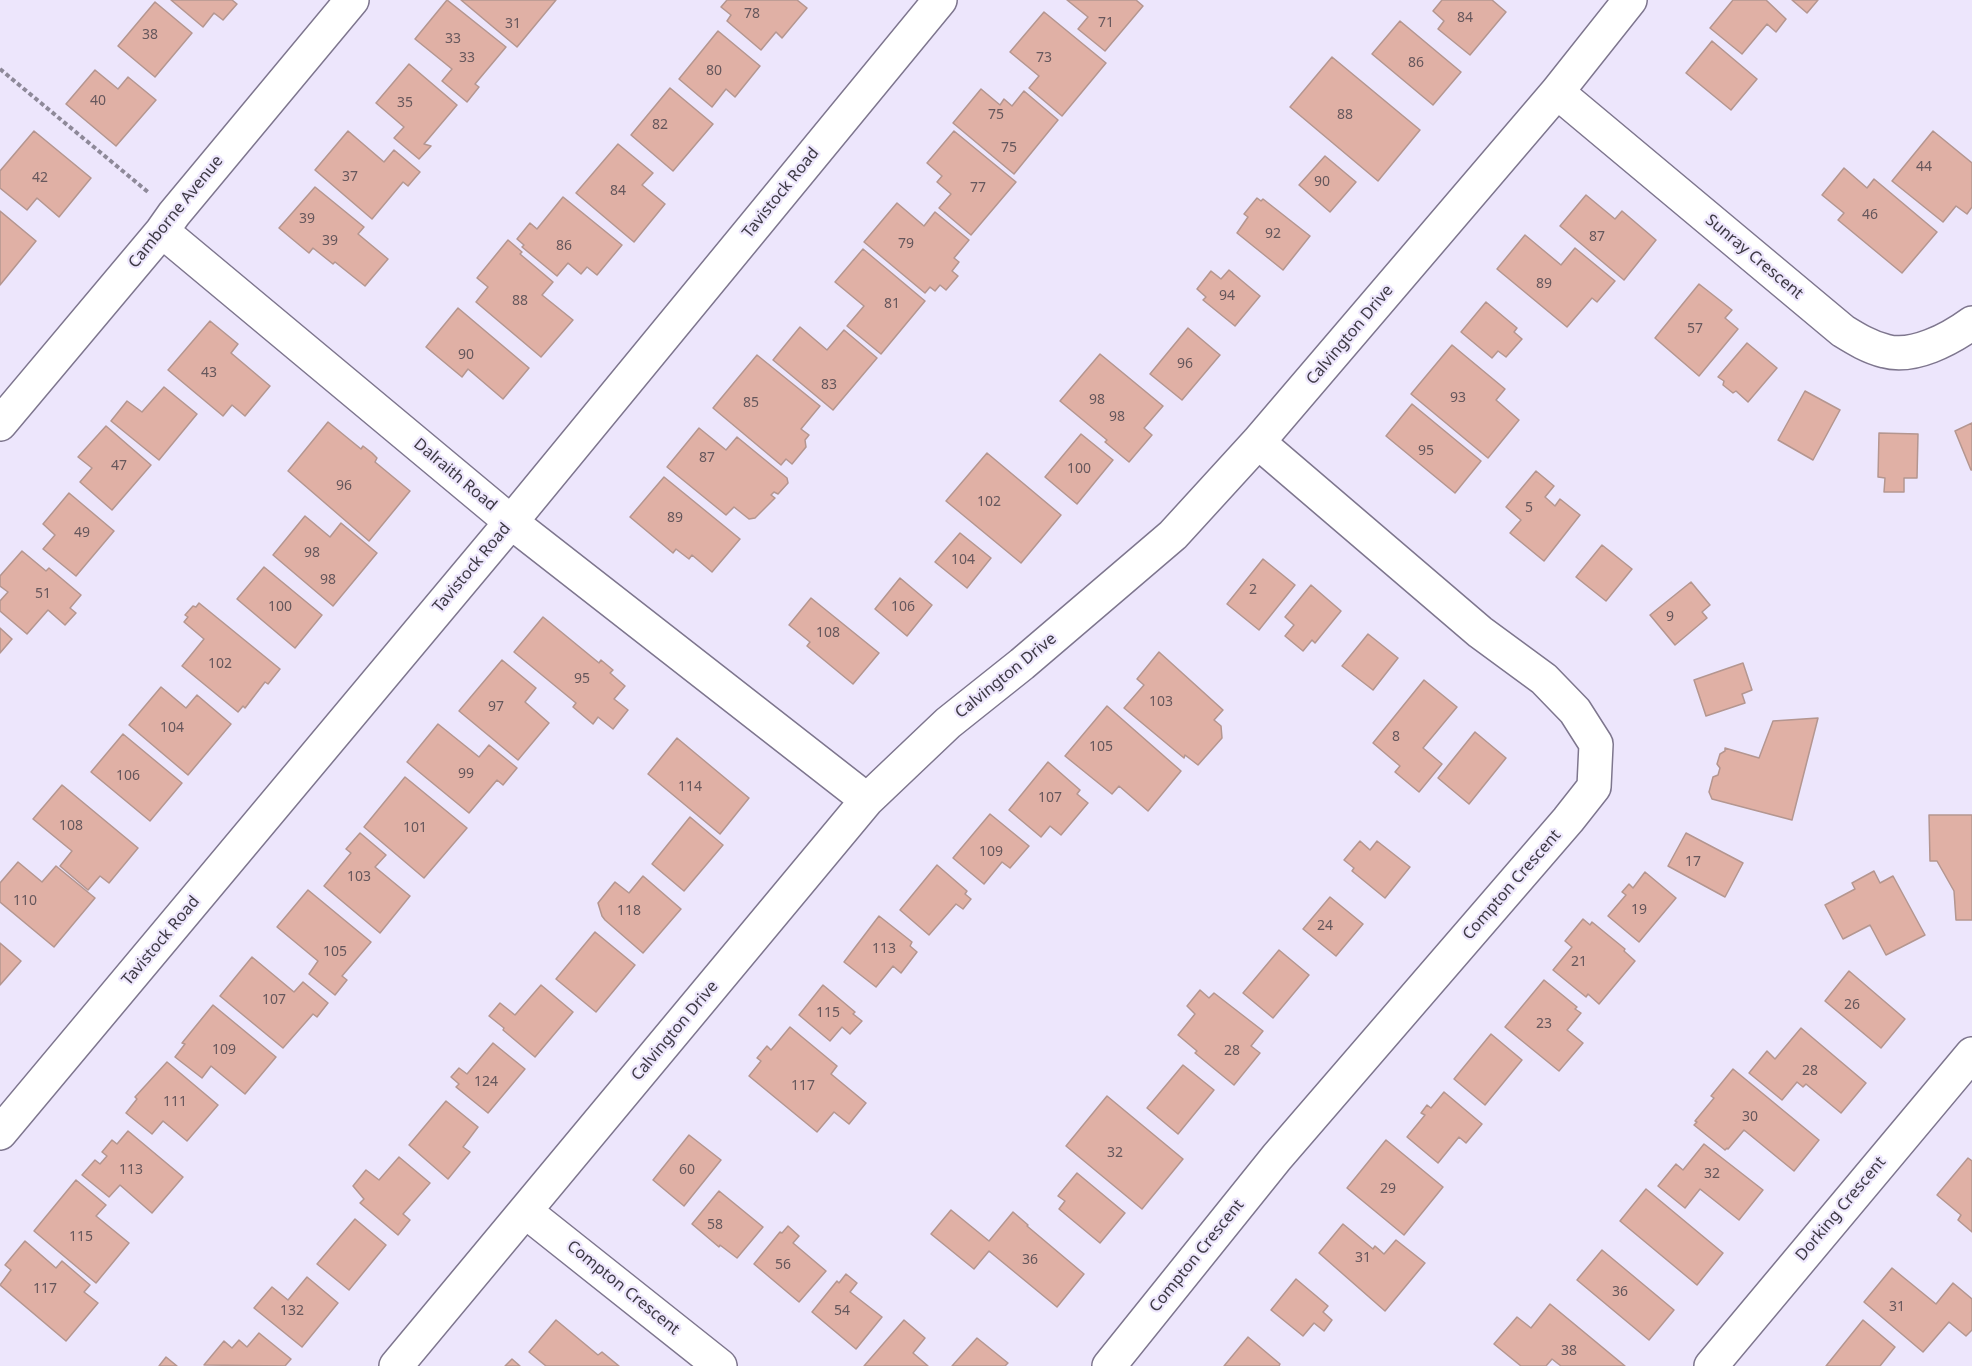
<!DOCTYPE html>
<style>
body{margin:0}
canvas{display:block;background:#ede6fc}
</style>
<canvas width="1972" height="1366"></canvas>
<script>
const c = document.querySelector('canvas').getContext('2d');
c.lineJoin = 'round';
function paint(path, color) { c.fillStyle = color; c.fill(path, 'evenodd'); }
function stroke(path, color, width, dash) { c.strokeStyle = color; c.lineWidth = width; c.lineCap = dash ? 'butt' : 'round'; c.setLineDash(dash || []); c.stroke(path); }
function drawText(font, color, halo, rows, align = 'center') {
  c.font = font + ' "Noto Sans",sans-serif'; c.lineWidth = 4.5; c.setLineDash([]); c.textBaseline = 'middle'; c.strokeStyle = halo; c.fillStyle = color; for (const [text, x, y, turn = 0] of rows) {
    c.save(); c.translate(x, y); c.rotate((+turn || 0) * Math.PI / 180); c.textAlign = isNaN(turn) ? turn : align; if (halo) c.strokeText(text, 0, 0); c.fillText(text, 0, 0); c.restore();
  }
}
const building = new Path2D(`
 M171,0h61l5,4 -14,16 -9,-7 -11,14z
 M447,0l59,47 -31,37 4,3 -12,15 -25,-21 10,-12 -37,-30z
 M461,0h95l-39,47z
 M727,0h70l10,8 -25,30 -6,-6 -15,18 -34,-29 4,-6 -10,-8z
 M1067,0h69l7,6 -38,45 -27,-22 10,-12z
 M1442,0h50l14,12 -36,43 -32,-26 6,-8 -11,-10z
 M1733,0h33l20,19 -10,13 -9,-8 -25,30 -32,-26z
 M1792,0h26l-11,13z
 M155,2l37,31 -37,44 -37,-31z
 M1044,12l62,51 -44,53 -33,-28 10,-12 -29,-24z
 M1400,21l61,51 -28,33 -61,-51z
 M718,31l42,35 -25,31 -9,-8 -14,18 -33,-28z
 M1712,41l45,38 -26,31 -45,-37z
 M1332,57l88,73 -42,51 -88,-74z
 M409,64l48,41 -33,39 7,2 -12,13 -25,-21 10,-11 -28,-24z
 M95,70l23,19 10,-12 28,23 -40,46 -50,-42z
 M670,88l43,36 -40,47 -42,-36z
 M981,89l19,16 4,-6 8,7 12,-15 34,29 -44,54 -61,-51z
 M34,131l57,47 -32,39 -22,-19 -10,12 -27,-22v-17z
 M348,131l36,31 10,-12 26,22 -12,14 -5,-4 -31,37 -57,-49z
 M954,131l62,51 -45,53 -32,-27 12,-14 -14,-12 5,-6 -15,-13z
 M1933,131l39,32v44l-5,7 -11,-8 -13,16 -51,-41z
 M618,144l35,29 -11,12 23,19 -31,38 -58,-49z
 M1325,156l31,26 -26,30 -31,-27z
 M1844,168l23,20 7,-9 63,53 -35,41 -64,-53 6,-7 -22,-18z
 M315,187l49,40 -6,7 30,25 -23,27 -30,-24 -2,2 -20,-16 -4,5 -30,-25z
 M1586,195l29,24 7,-8 34,29 -32,40 -64,-54z
 M563,197l59,48 -25,30 -10,-8 -6,7 -13,-11 -11,13 -35,-29 2,-2 -7,-6 13,-16 7,6z
 M1257,198l4,3 2,-2 47,37 -27,34 -46,-37 11,-16 -4,-3z
 M897,203l27,23 11,-14 34,28 -15,18 5,4 -7,9 6,5 -12,14 -6,-5 -5,6 -5,-4 -5,6 -61,-51z
 M0,211l36,30 -36,44z
 M1525,235l36,30 14,-17 40,33 -18,21 -5,-4 -25,29 -70,-58z
 M508,240l14,12 -2,2 33,28 -11,13 31,25 -32,37 -65,-55 12,-15 -11,-9z
 M863,249l62,52 -44,53 -34,-28 17,-20 -29,-24z
 M1229,270l31,26 -25,30 -32,-26 3,-3 -9,-8 14,-18 10,8z
 M1699,284l33,26 -7,8 13,11 -39,47 -44,-38z
 M1486,302l31,26 -3,4 8,7 -16,18 -8,-6 -6,7 -31,-26z
 M458,308l71,60 -26,31 -35,-30 -6,8 -36,-30z
 M210,321l28,23 -7,9 39,33 -25,30 -13,-11 -9,11 -55,-46z
 M800,327l27,23 17,-20 33,28 -44,52 -60,-50z
 M1188,328l32,27 -38,45 -32,-26z
 M1747,343l30,25 -29,34 -12,-11 -3,2 -10,-8 1,-4 -6,-4z
 M1452,345l53,44 -9,11 23,20 -31,38 -77,-64z
 M1100,354l63,52 -19,22 8,7 -23,27 -24,-20 2,-2 -47,-39z
 M757,355l63,51 -19,23 8,6 -4,5 1,7 -14,17 -6,-5 -5,6 -68,-57z
 M164,387l33,27 -38,46 -48,-39 16,-20 15,11z
 M1805,391l35,19 -27,50 -35,-20z
 M1412,404l69,57 -26,32 -69,-57z
 M328,422l33,27 2,-3 9,7 5,5 -2,4 35,29 -41,50 -81,-70z
 M1972,423v47h-1l-16,-39z
 M106,426l45,39 -39,45 -32,-28 12,-14 -14,-11z
 M699,428l27,22 11,-13 50,41 1,5 -10,11 -4,-2 -3,3 4,3 -20,20 -6,1 -15,-12 -8,8 -59,-48z
 M1879,433l39,1 -1,44h-13v14h-20l1,-14 -7,-1z
 M1081,434l32,26 -36,44 -32,-27z
 M987,453l74,62 -40,48 -75,-62z
 M1536,471l18,15 -9,11 10,9 5,-7 20,16 -36,46 -34,-28 11,-13 -15,-13z
 M664,477l76,62 -28,33 -20,-17 -3,4 -13,-10 -3,4 -43,-36z
 M69,493l45,38 -38,45 -33,-27 12,-14 -12,-11z
 M305,516l25,21 11,-14 36,30 -44,53 -60,-51z
 M960,533l31,25 -24,30 -32,-26z
 M1602,545l30,24 -26,32 -30,-24z
 M22,551l24,20 3,-3 32,27 -11,13 6,5 -11,12 -17,-15 -21,24 -27,-23v-10l8,-9 -8,-6v-10z
 M1263,559l32,26 -36,45 -32,-26z
 M264,567l58,48 -27,33 -58,-49z
 M900,578l32,27 -25,31 -32,-27z
 M1691,582l19,23 -8,7 5,6 -32,27 -25,-30z
 M1311,585l30,26 -26,32 -3,-3 -9,11 -18,-15 9,-11 -9,-8z
 M811,598l68,55 -26,31 -46,-38 3,-4 -21,-17z
 M199,603l81,66 -12,15 -3,-2 -20,26 -2,-2 -5,6 -56,-46 22,-27 -20,-17 4,-5 -3,-2 8,-9 3,1z
 M543,617l56,46 2,-3 12,10 -3,3 15,13 -11,13 14,11 -15,19 -15,-12 -5,7 -20,-17 3,-4 -62,-51z
 M0,628l12,11 -12,14z
 M1368,634l30,24 -25,32 -31,-24z
 M1159,652l64,58 -9,10 7,6 1,12 -24,27 -13,-10 -1,3 -60,-50 20,-23 -7,-6z
 M502,660l34,28 -11,14 24,21 -31,37 -59,-49z
 M1743,663l9,27 -10,4 3,9 -39,13 -12,-36z
 M1424,680l33,27 -34,41 19,16 -23,28 -24,-20 5,-6 -27,-23z
 M161,687l25,21 11,-13 34,29 -43,51 -59,-50z
 M1107,706l74,65 -33,40 -29,-25 -7,8 -47,-38z
 M1818,718l-26,102 -80,-21 -3,-7 4,-15 5,-2 2,-7 -3,-4 3,-10 5,-3v-3l34,10 14,-37z
 M438,724l41,33 10,-12 28,23 -14,17 -6,-5 -28,33 -62,-51z
 M1475,732l31,26 -37,46 -31,-26z
 M123,734l59,49 -32,38 -59,-49z
 M677,738l72,60 -29,36 -72,-60z
 M1048,762l32,28 -3,4 11,9 -27,32 -11,-9 -9,11 -32,-27z
 M405,777l62,51 -43,50 -60,-51z
 M62,785l76,63 -29,35 -9,-7 -12,14 -28,-24 12,-15 -39,-32z
 M990,814l39,32 -19,22 -8,-6 -18,22 -31,-26z
 M1929,815h43v105h-16l-2,-29 -17,-30h-7z
 M690,817l33,28 -39,46 -32,-27z
 M360,833l26,22 -11,12 35,29 -30,37 -56,-47 27,-33 -5,-4z
 M1686,833l57,30 -18,34 -57,-31z
 M1360,841l10,9 7,-9 33,26 -25,31 -33,-27 2,-3 -10,-8z
 M18,862l24,20 14,-16 39,32 -41,49 -54,-45v-19z
 M937,865l30,26 -2,3 6,5 -8,10 -7,-5 -27,31 -29,-25z
 M1874,871l6,12 13,-7 32,59 -39,20 -16,-30 -27,14 -18,-34 30,-16 -3,-6z
 M1645,872l31,26 -37,44 -31,-26 18,-21 -4,-3 7,-8 4,4z
 M643,876l38,33 -38,44 -38,-33 -3,-4 -4,-13 17,-21 14,11z
 M308,890l63,52 -29,34 5,4 -12,15 -26,-21 9,-13 -41,-34z
 M1330,897l33,27 -27,32 -33,-27z
 M879,916l33,26 -2,4 7,6 -16,21 -8,-7 -17,21 -32,-25z
 M1583,919l7,6 2,-3 33,27 -1,2 11,10 -36,43 -11,-10 -2,3 -33,-27 19,-23 -7,-6z
 M595,932l40,33 -39,47 -40,-33z
 M0,943l21,18 -21,24z
 M1279,950l30,25 -36,43 -30,-25z
 M252,957l42,35 9,-10 25,21 -11,14 -4,-3 -30,34 -63,-52z
 M1849,971l56,48 -24,29 -56,-47z
 M1544,980l33,27 -2,2 6,4 -14,17 16,13 -24,28 -54,-44z
 M541,985l32,27 -38,45 -32,-27 1,-2 -15,-12 11,-13 15,12z
 M823,985l32,27 -2,2 9,7 -12,13 -8,-7 -12,14 -31,-26z
 M1200,990l9,8 5,-5 49,38 -12,15 9,7 -26,32 -39,-32 2,-2 -19,-16 17,-21 -8,-8z
 M213,1005l63,52 -31,37 -34,-28 -9,12 -27,-21 10,-13 -3,-1z
 M790,1027l47,39 -6,8 35,29 -17,21 -15,-12 -17,20 -68,-56 12,-15 -4,-3 10,-12 4,4z
 M1801,1028l65,55 -25,30 -35,-29 -3,3 -6,-5 -15,18 -33,-27 18,-22 8,8z
 M1491,1034l31,26 -37,45 -31,-26z
 M493,1043l32,26 -37,44 -32,-26 3,-3 -8,-7 8,-9 8,6z
 M167,1062l51,43 -31,36 -24,-20 -11,13 -26,-21 11,-14 -2,-2z
 M1183,1065l31,25 -36,44 -31,-26z
 M1733,1069l86,71 -25,31 -50,-41 -16,19 -1,-1 -2,2 -31,-25 3,-3 -2,-1 19,-23 -3,-2z
 M1444,1092l38,32 -16,19 -7,-6 -21,26 -31,-26 18,-22 -4,-2 6,-8 4,3z
 M1107,1096l76,63 -41,50 -76,-63z
 M446,1101l32,26 -15,20 7,5 -22,27 -39,-34z
 M128,1131l55,46 -31,36 -32,-28 -11,12 -27,-22 13,-15 5,4 7,-8 -5,-4 10,-12 5,4z
 M689,1135l32,25 -37,46 -31,-26z
 M1386,1140l57,47 -39,48 -57,-47z
 M1704,1144l59,46 -24,30 -39,-31 -15,19 -27,-22 18,-22 7,6z
 M399,1157l31,26 -27,31 7,6 -12,15 -38,-32 4,-4 -11,-13 13,-16 13,10z
 M1968,1158l4,3v71l-14,-12 3,-5 -24,-20z
 M1077,1173l48,40 -25,30 -41,-34 6,-8 -7,-5z
 M76,1180l30,25 -10,11 33,27 -33,40 -62,-52z
 M1646,1189l77,64 -26,32 -77,-64z
 M719,1191l44,36 -26,31 -17,-13 -1,2 -27,-23z
 M951,1210l38,31 24,-29 15,13 -1,1 57,48 -27,33 -68,-56 -15,18 -43,-35z
 M355,1219l31,26 -37,45 -32,-26z
 M1343,1224l30,25 2,-3 9,8 12,-14 29,23 -40,48 -66,-58z
 M788,1226l11,10 -6,7 33,28 -27,31 -45,-38 26,-32 2,1z
 M25,1241l31,27 6,-7 28,24 -6,7 14,11 -32,38 -66,-56 11,-15 -6,-5z
 M1602,1250l72,60 -25,30 -72,-60z
 M1892,1268l44,36 17,-21 19,16v31l-6,6 -17,-14 -26,30 -59,-50z
 M846,1274l11,9 -7,9 32,25 -26,32 -44,-37 25,-31 2,2z
 M307,1277l31,26 -36,44 -48,-39 18,-21 16,13z
 M1296,1279l32,27 -5,6 9,8 -8,11 -10,-8 -11,13 -32,-26z
 M1550,1304l75,62h-64l-9,-7 -6,7h-25l-27,-22 23,-27 14,11z
 M556,1320l42,35 4,-3 17,14h-73l-17,-14z
 M904,1320l21,18 -12,15 15,13h-64z
 M1863,1320l32,27 -15,19h-54z
 M259,1333l32,26 -6,7 -81,-1 20,-24 8,7 7,-8 8,7z
 M1248,1337l32,27 -1,2h-55z
 M977,1338l31,25 -3,3h-53z
 M166,1357l11,9h-18z
 M512,1359l8,7h-15z`);
const path = new Path2D(`
 M0,69l148,123`);
const minor = new Path2D(`
 M1557,92l286,239c13,8 26,16 42,20 28,8 65,-12 87,-28
 M162,231l349,291 356,278
 M0,424l162,-193 12,-17 178,-214
 M0,1133l511,-611 429,-522
 M525,1211l195,155
 M396,1366l471,-566 81,-77 74,-59 151,-129 85,-93 299,-350 73,-92
 M1109,1366l168,-209 291,-337 26,-33 2,-43 -21,-33 -31,-32 -64,-47 -222,-190
 M1711,1366l261,-312`);
const numberNames = [
 ["78",752,14],
 ["84",1465,18],
 ["71",1106,23],
 ["31",513,24],
 ["38",150,35],
 ["33",453,39],
 ["33",467,58],
 ["73",1044,58],
 ["86",1416,63],
 ["80",714,71],
 ["40",98,101],
 ["35",405,103],
 ["75",996,115],
 ["88",1345,115],
 ["82",660,125],
 ["75",1009,148],
 ["44",1924,167],
 ["37",350,177],
 ["42",40,178],
 ["90",1322,182],
 ["77",978,188],
 ["84",618,191],
 ["46",1870,215],
 ["39",307,219],
 ["92",1273,234],
 ["87",1597,237],
 ["39",330,241],
 ["79",906,244],
 ["86",564,246],
 ["89",1544,284],
 ["94",1227,296],
 ["88",520,301],
 ["81",892,304],
 ["57",1695,329],
 ["90",466,355],
 ["96",1185,364],
 ["43",209,373],
 ["83",829,385],
 ["93",1458,398],
 ["98",1097,400],
 ["85",751,403],
 ["98",1117,417],
 ["95",1426,451],
 ["87",707,458],
 ["47",119,466],
 ["100",1079,469],
 ["96",344,486],
 ["102",989,502],
 ["5",1529,508],
 ["89",675,518],
 ["49",82,533],
 ["98",312,553],
 ["104",963,560],
 ["98",328,580],
 ["2",1253,590],
 ["51",43,594],
 ["100",280,607],
 ["106",903,607],
 ["9",1670,617],
 ["108",828,633],
 ["102",220,664],
 ["95",582,679],
 ["103",1161,702],
 ["97",496,707],
 ["104",172,728],
 ["8",1396,737],
 ["105",1101,747],
 ["99",466,774],
 ["106",128,776],
 ["114",690,787],
 ["107",1050,798],
 ["108",71,826],
 ["101",415,828],
 ["109",991,852],
 ["17",1693,862],
 ["103",359,877],
 ["110",25,901],
 ["19",1639,910],
 ["118",629,911],
 ["24",1325,926],
 ["113",884,949],
 ["105",335,952],
 ["21",1579,962],
 ["107",274,1000],
 ["26",1852,1005],
 ["115",828,1013],
 ["23",1544,1024],
 ["109",224,1050],
 ["28",1232,1051],
 ["28",1810,1071],
 ["124",486,1082],
 ["117",803,1086],
 ["111",175,1102],
 ["30",1750,1117],
 ["32",1115,1153],
 ["113",131,1170],
 ["60",687,1170],
 ["32",1712,1174],
 ["29",1388,1189],
 ["58",715,1225],
 ["115",81,1237],
 ["31",1363,1258],
 ["36",1030,1260],
 ["56",783,1265],
 ["117",45,1289],
 ["36",1620,1292],
 ["31",1897,1307],
 ["132",292,1311],
 ["54",842,1311],
 ["38",1569,1351]
];
const streetNames = [
 ["Tavistock Road",781,193,-51],
 ["Camborne Avenue",176,212,-51],
 ["Sunray Crescent",1754,257,40],
 ["Calvington Drive",1350,335,-50],
 ["Dalraith Road",455,475,40],
 ["Tavistock Road",472,568,-50],
 ["Calvington Drive",1006,676,-39],
 ["Compton Crescent",1512,885,-49],
 ["Tavistock Road",161,941,-50],
 ["Calvington Drive",675,1031,-50],
 ["Dorking Crescent",1841,1209,-50],
 ["Compton Crescent",1197,1256,-51],
 ["Compton Crescent",623,1288,39]
];
paint(building, '#e0b0a5');
stroke(building, '#b49690', 1.5);
stroke(minor, '#7e768e', 36);
stroke(path, '#8e8999', 4, [4.5, 3]);
stroke(minor, '#fff', 33);
drawText('14px', '#66575c', null, numberNames);
drawText('16px', '#3d3944', '#ede6fc', streetNames);
</script>
